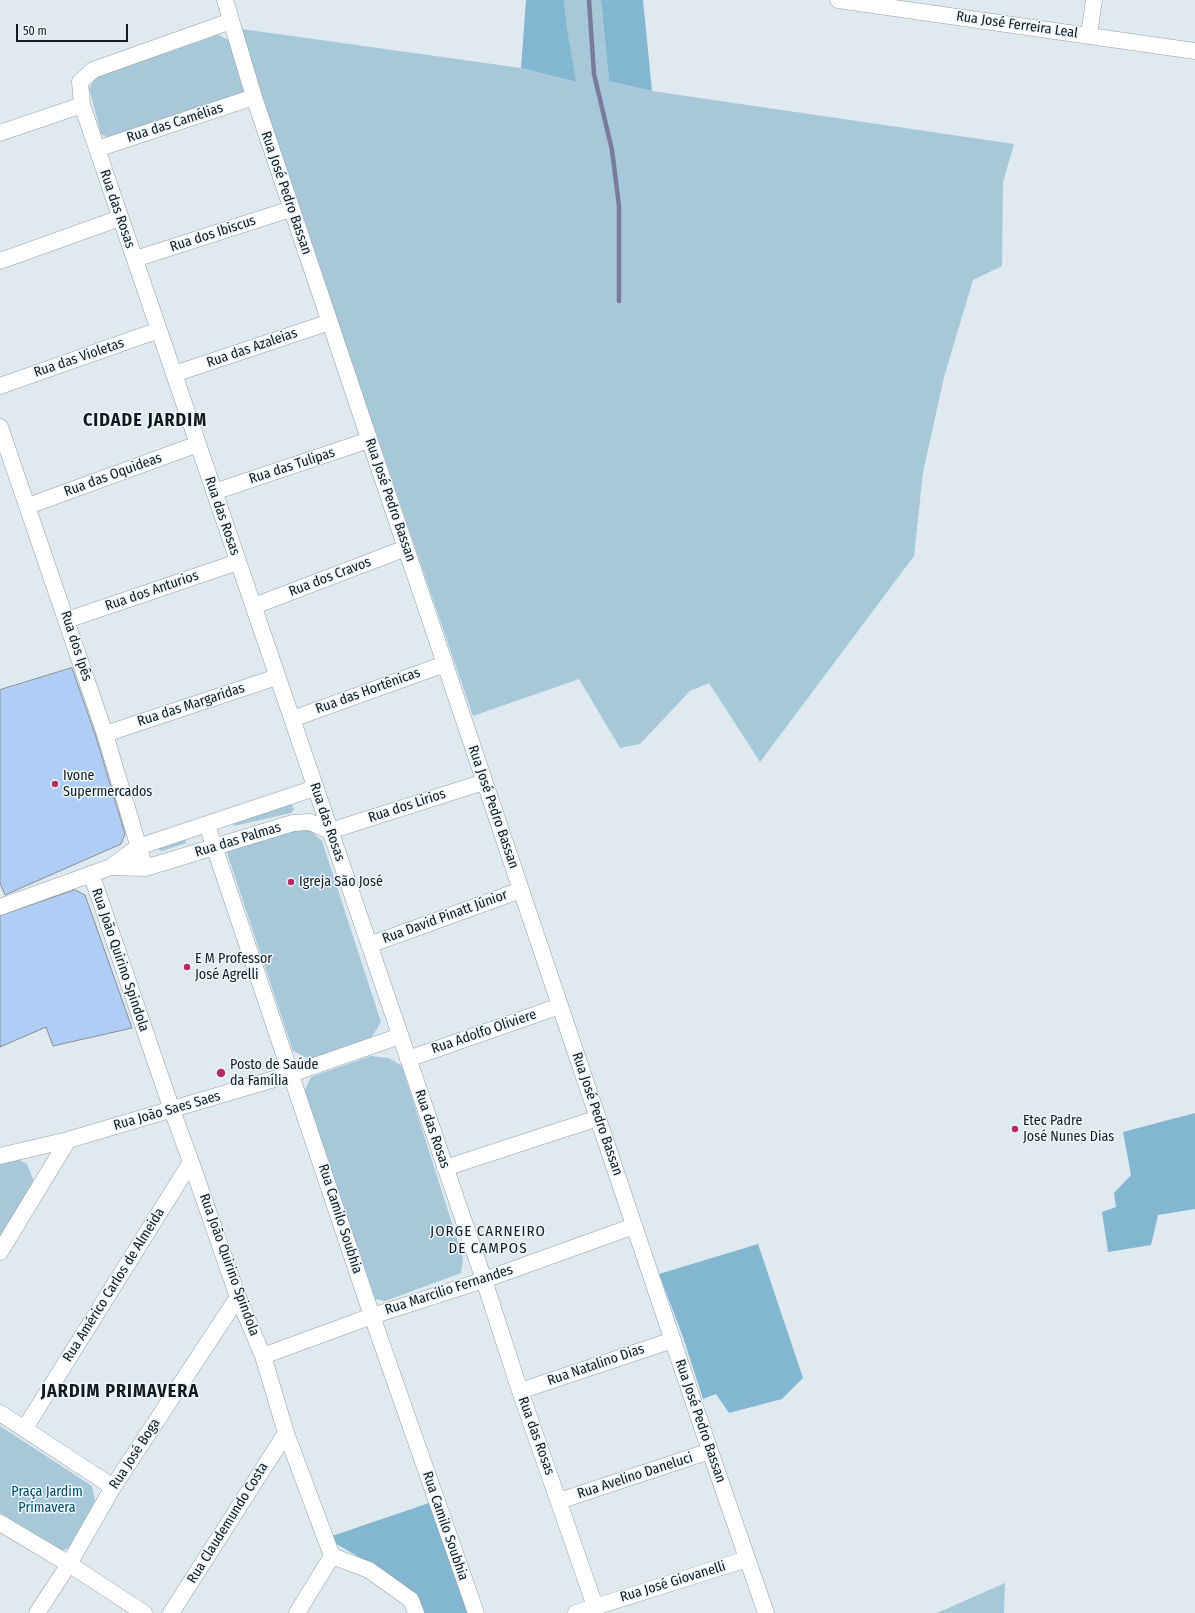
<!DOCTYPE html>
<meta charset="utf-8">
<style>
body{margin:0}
#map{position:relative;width:1195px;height:1613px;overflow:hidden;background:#deeaf0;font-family:"Fira Sans Condensed",sans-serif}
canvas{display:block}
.scale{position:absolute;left:16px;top:24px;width:112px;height:18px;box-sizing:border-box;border:2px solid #161a1c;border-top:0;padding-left:5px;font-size:12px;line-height:14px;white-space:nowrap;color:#161a1c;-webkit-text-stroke:3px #ecf7fe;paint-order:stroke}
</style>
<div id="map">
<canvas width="1195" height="1613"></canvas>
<div class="scale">50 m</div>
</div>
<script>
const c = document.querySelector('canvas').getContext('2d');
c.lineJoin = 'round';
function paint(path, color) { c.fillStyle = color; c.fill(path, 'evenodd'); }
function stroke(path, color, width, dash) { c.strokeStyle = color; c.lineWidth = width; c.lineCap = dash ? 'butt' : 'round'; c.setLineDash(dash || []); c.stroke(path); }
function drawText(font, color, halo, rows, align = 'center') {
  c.font = font + ' "Fira Sans Condensed",sans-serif'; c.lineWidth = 3; c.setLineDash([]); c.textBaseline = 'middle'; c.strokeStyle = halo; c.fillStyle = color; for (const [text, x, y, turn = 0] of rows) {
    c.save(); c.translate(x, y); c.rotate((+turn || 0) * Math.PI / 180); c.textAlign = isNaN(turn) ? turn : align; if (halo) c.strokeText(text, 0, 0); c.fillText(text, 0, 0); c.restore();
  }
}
const green = new Path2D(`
 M564,0h37l8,81 43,10 362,53 -11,38 -1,84 -29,14 -29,97 -21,95 -9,84 -154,206 -51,-79 -19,8 -50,53 -20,4 -41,-69 -106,37 -136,-396 -38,-116 -38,-111 -19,-64 279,39 54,14 -8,-54z
 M218,35l11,5 16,47 -2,9 -131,44 -11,-6 -12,-46 7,-11z
 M291,803l3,6 -3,4 -57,13 -1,-4z
 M286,824l23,5 13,12 59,181 -10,16 -62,21 -16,-8 -67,-201z
 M186,837v6l-24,8 -3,-1 -1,-4z
 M371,1056l18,2 13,8 61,192 -2,15 -76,28 -10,-2 -71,-207 7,-15z
 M16,1158l11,6 6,15v7l-33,52v-76z
 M0,1426l92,60 3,15 -26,47 -10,4 -59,-39z
 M1005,1583l-1,30h-67z`);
const forest = new Path2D(`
 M526,0h38l3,28 9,54 -55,-14z
 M601,0h42l9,91 -43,-10z
 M1195,1113v96l-37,6 -7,30 -43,7 -6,-40 14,-5 -2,-14 17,-18 -8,-43z
 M758,1244l45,134 -21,21 -53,14 -13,-19 -13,5 -20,-62 -24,-63z
 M429,1503l39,110h-48l-48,-48 -37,-22 -3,-7z`);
const stream = new Path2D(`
 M589,0l5,74 18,76 7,56v95`);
const building = new Path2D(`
 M72,668l24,69 29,97 -4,10 -116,51 -5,-12v-193z
 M75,890l10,5 47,133 -79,18 -7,-19 -46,20v-131z`);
const street = new Path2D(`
 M225,0l29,97 456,1354 56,162
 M838,0l357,51
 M231,21l-138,49 -13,12 2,23 402,1175 36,111 75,215
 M1089,35l5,-35
 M0,133l82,-28
 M97,149l157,-52
 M135,259l156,-50
 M0,261l120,-43
 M174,374l156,-52
 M0,386l159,-56
 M0,427l105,307 40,134
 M214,492l155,-52
 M28,506l170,-62
 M254,606l152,-58
 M67,620l171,-58
 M292,719l153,-55
 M105,734l172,-57
 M207,825l165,491 104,297
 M111,867l34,1 148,-45 17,-1 20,9 154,-49
 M90,874l5,11 77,225 19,52 47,135 25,59 23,77 46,123 37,14 42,30 5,13
 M0,907l111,-40 27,-20 177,-59
 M369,945l152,-55
 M408,1059l152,-53
 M0,1156l68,-16 223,-66 109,-38
 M445,1168l153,-50
 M0,1252l68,-112
 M263,1356l109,-40 112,-36 150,-54
 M520,1391l153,-51
 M0,1413l113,74
 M25,1428l166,-266
 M559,1501l151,-50
 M0,1523l69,41 75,49
 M37,1613l32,-49 44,-77 125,-190
 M171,1613l115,-180
 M297,1613l35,-57
 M576,1613l171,-54`);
const markers = [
 [55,784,4,"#b72b61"],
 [291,882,4,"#b72b61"],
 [187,967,4,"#b72b61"],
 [221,1073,5,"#b72b61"],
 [1015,1129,4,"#b72b61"]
];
const streetNames = [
 ["Rua José Ferreira Leal",1017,25,8],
 ["Rua das Camélias",175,123,-18],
 ["Rua José Pedro Bassan",286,193,71],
 ["Rua das Rosas",117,209,71],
 ["Rua dos Ibiscus",213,234,-18],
 ["Rua das Azaleias",252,348,-19],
 ["Rua das Violetas",79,358,-19],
 ["Rua das Tulipas",292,466,-18],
 ["Rua das Oquideas",113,475,-20],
 ["Rua José Pedro Bassan",390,500,71],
 ["Rua das Rosas",222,516,71],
 ["Rua dos Cravos",330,577,-21],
 ["Rua dos Anturios",152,591,-19],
 ["Rua dos Ipês",76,646,72],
 ["Rua das Hortênicas",368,691,-20],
 ["Rua das Margaridas",191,705,-18],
 ["Rua dos Lírios",407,806,-18],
 ["Rua José Pedro Bassan",493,807,71],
 ["Rua das Rosas",327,822,71],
 ["Rua das Palmas",238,840,-17],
 ["Rua David Pinatt Júnior",445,917,-20],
 ["Rua João Quirino Spindola",120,960,71],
 ["Rua Adolfo Oliviere",484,1032,-19],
 ["Rua João Saes Saes",167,1111,-16],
 ["Rua José Pedro Bassan",597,1114,71],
 ["Rua das Rosas",432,1129,71],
 ["Rua Camilo Soubhia",340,1219,72],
 ["Rua João Quirino Spindola",229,1265,70],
 ["Rua Américo Carlos de Almeida",114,1285,-58],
 ["Rua Marcilio Fernandes",449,1290,-18],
 ["Rua Natalino Dias",596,1365,-19],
 ["Rua José Pedro Bassan",700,1421,71],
 ["Rua das Rosas",536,1436,70],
 ["Rua José Boga",135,1454,-57],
 ["Rua Avelino Daneluci",635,1476,-18],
 ["Rua Claudemundo Costa",228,1523,-58],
 ["Rua Camilo Soubhia",445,1526,71],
 ["Rua José Giovanelli",673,1582,-17]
];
const poiNames = [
 ["Ivone",63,776],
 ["Supermercados",63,792],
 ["Igreja São José",299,882],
 ["E M Professor",195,959],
 ["José Agrelli",195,975],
 ["Posto de Saúde",230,1065],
 ["da Família",230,1081],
 ["Etec Padre",1023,1121],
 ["José Nunes Dias",1023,1137]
];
const parkNames = [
 ["Praça Jardim",47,1492],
 ["Primavera",47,1508]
];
const neighbourhoodNames = [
 ["JORGE CARNEIRO",488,1232],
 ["DE CAMPOS",488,1249]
];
const districtNames = [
 ["CIDADE JARDIM",145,421],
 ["JARDIM PRIMAVERA",120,1392]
];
paint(green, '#a7c8d9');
paint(forest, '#83b6d0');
stroke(stream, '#797b9b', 4.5);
paint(building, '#b0cdf6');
stroke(building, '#878d95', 1);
stroke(street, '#949ea4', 17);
stroke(street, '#fff', 16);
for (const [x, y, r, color] of markers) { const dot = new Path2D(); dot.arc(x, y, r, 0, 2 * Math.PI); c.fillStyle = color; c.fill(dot); stroke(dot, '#ecf7fe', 1.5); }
drawText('14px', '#161a1c', '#ecf7fe', streetNames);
drawText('14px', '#161a1c', '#ecf7fe', poiNames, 'left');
drawText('14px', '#004963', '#ecf7fe', parkNames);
c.letterSpacing = '1px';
drawText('15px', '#161a1c', '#ecf7fe', neighbourhoodNames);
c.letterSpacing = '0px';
c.letterSpacing = '1px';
drawText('bold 18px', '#161a1c', '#ecf7fe', districtNames);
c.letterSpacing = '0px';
</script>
